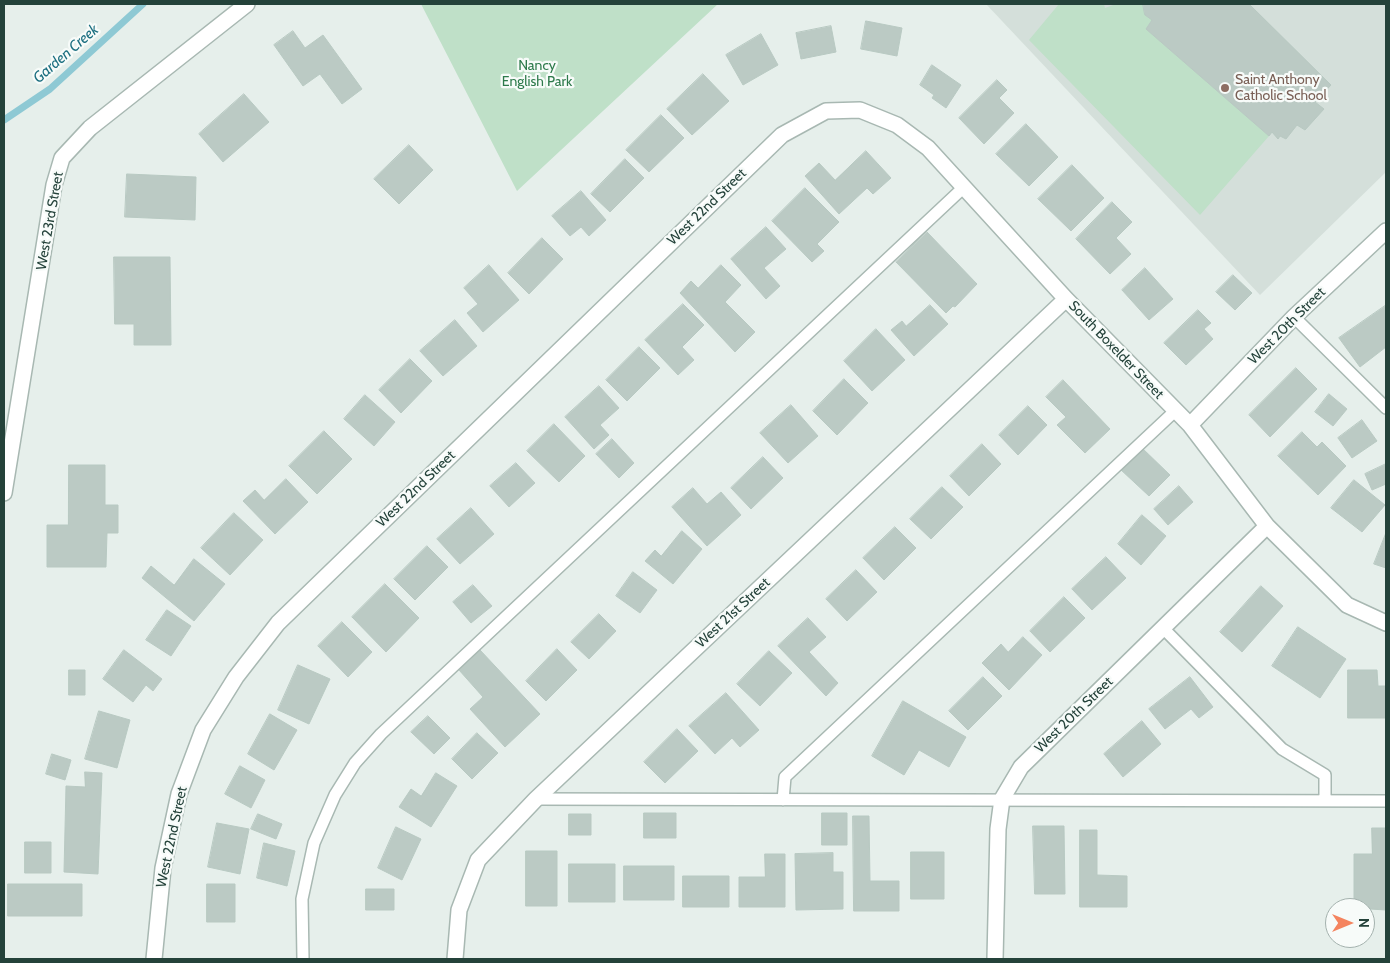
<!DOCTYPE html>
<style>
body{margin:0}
#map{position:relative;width:1390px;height:963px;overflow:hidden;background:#e6efeb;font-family:Cabin,sans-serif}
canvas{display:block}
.frame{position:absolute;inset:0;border:5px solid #24423a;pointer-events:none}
.north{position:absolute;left:1325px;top:898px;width:50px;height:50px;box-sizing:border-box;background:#f7fbf9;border:1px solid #a3b1ad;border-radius:50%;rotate:90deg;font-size:14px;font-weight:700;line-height:20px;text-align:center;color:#24423a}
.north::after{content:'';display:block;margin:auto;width:18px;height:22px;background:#f4845f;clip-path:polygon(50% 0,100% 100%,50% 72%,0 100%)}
</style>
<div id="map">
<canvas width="1390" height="963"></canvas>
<div class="frame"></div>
<div class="north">N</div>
</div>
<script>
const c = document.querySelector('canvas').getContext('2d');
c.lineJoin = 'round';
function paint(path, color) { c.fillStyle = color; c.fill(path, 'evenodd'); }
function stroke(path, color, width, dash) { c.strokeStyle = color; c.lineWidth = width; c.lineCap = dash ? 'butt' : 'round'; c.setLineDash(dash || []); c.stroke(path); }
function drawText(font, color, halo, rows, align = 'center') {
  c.font = font + ' Cabin,sans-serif'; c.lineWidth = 4.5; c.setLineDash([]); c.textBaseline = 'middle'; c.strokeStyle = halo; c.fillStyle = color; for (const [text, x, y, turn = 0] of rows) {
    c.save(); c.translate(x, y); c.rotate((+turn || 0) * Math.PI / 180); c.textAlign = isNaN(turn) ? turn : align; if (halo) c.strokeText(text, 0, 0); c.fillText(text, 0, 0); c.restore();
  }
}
const built = new Path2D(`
 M986,4h400v168l-126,123z`);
const green = new Path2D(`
 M421,4h297l-201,187z
 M1059,4h45l1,4 11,-4h27l2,11 7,5 -6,9 123,107 -69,79 -171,-175z`);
const stream = new Path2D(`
 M4,120l46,-31 93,-85`);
const building = new Path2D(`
 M1143,4h106l82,81 -16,17 9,7 -19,21 -8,-5 -11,14 -6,-3 -2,3 -6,-7 -3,4 -123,-107 6,-9 -7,-5z
 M866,21l36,7 -5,28 -36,-7z
 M831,26l5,26 -35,7 -5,-26z
 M293,31l12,17 18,-13 39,54 -20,15 -22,-30 -17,12 -29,-41z
 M761,34l17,31 -35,20 -17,-30z
 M932,65l29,20 -15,23 -14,-10 2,-3 -14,-10z
 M703,74l26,27 -37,34 -25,-26z
 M997,80l10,10 -8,8 15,15 -30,31 -25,-26z
 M244,94l25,28 -46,40 -24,-28z
 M661,115l23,23 -35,34 -23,-22z
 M1026,124l32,33 -29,29 -33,-32z
 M409,145l24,25 -34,34 -25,-25z
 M866,151l25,27 -18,16 -6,-6 -28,26 -34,-38 14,-13 16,17z
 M625,159l19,19 -34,34 -19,-18z
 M1072,165l32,33 -33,33 -33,-32z
 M127,174l69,3 -1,43 -70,-3z
 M805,188l34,34 -22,22 7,7 -12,11 -40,-41z
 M581,191l25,29 -17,16 -8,-9 -11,9 -18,-20z
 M1112,202l20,20 -16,16 15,16 -21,20 -34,-35z
 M766,227l20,22 -22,19 16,18 -14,13 -35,-40z
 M927,232l50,52 -22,23 -2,-1 -7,7 -50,-51z
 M542,238l21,21 -34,35 -21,-21z
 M114,257h56l1,88h-37v-21h-19z
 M489,265l30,35 -36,32 -16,-19 11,-9 -14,-16z
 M721,265l20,20 -16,17 30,30 -20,20 -55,-59 11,-12 7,7z
 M1145,268l28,31 -24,21 -27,-30z
 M1233,275l19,18 -17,17 -19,-18z
 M683,304l21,21 -22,22 12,13 -16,15 -33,-35z
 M930,305l18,19 -34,32 -23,-26 11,-9 4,5z
 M1385,306l1,2v39l-26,20 -21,-29z
 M1198,310l13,13 -7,6 9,10 -27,26 -22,-22z
 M455,320l22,26 -34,30 -23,-25z
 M876,329l29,31 -33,31 -28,-30z
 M639,347l21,21 -33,33 -21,-21z
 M410,359l22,22 -31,32 -22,-23z
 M1296,368l21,21 -47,48 -21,-22z
 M844,379l24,24 -31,32 -24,-24z
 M1063,380l47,49 -25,24 -28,-28 9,-8 -20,-20z
 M599,386l20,22 -19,17 9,10 -15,14 -29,-32z
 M1329,394l18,15 -14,17 -18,-14z
 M365,395l30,27 -21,24 -30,-27z
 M791,405l27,31 -30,27 -28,-30z
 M1028,406l19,19 -29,30 -19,-20z
 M1362,420l15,21 -25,17 -14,-20z
 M554,424l31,32 -26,26 -32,-31z
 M324,431l28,28 -35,35 -28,-28z
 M1302,432l15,15 5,-5 24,24 -28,29 -40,-39z
 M612,439l22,24 -15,15 -23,-24z
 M982,444l19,20 -32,32 -19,-20z
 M1141,447l29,28 -21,21 -29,-27z
 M763,457l20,21 -32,31 -20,-21z
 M516,463l19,20 -26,24 -19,-21z
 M1386,464v20l-14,6 -7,-16z
 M69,465h36v40h13v28h-11l-1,34h-59v-42h21z
 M286,479l22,23 -33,32 -32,-33 12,-11 9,10z
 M1354,480l31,25 -23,27 -31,-24z
 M1179,486l14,16 -25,23 -14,-16z
 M942,487l21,20 -32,32 -21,-20z
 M693,488l14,16 14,-12 20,23 -34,31 -35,-39z
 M471,508l23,26 -34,30 -23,-25z
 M234,513l29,27 -33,35 -29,-27z
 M1142,515l24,21 -25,29 -23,-21z
 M895,527l21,21 -32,32 -21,-22z
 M682,531l20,18 -29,35 -28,-23 10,-11 6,6z
 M1386,533v35l-12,-4z
 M427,546l21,21 -33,33 -21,-21z
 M1106,557l20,21 -34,32 -20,-21z
 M194,559l31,25 -31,37 -52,-43 9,-12 23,19z
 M856,570l21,22 -30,29 -21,-22z
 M633,572l24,18 -17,23 -24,-17z
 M385,584l34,34 -33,34 -34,-35z
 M473,585l19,21 -21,17 -18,-21z
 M1261,586l22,20 -41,46 -22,-20z
 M1064,597l21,21 -35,34 -20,-21z
 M167,610l24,16 -20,30 -25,-16z
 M599,614l17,17 -27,28 -18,-17z
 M808,618l18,19 -17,15 29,31 -12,13 -48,-50z
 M342,622l30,30 -24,25 -30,-31z
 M1298,627l48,32 -26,39 -48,-32z
 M1023,637l19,18 -33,35 -27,-27 19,-19 7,8z
 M557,649l20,21 -31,31 -20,-20z
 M124,650l38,29 -9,12 -7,-6 -13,17 -30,-23z
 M480,650l60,64 -35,33 -35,-38 13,-12 -24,-27z
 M769,651l23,22 -32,33 -23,-22z
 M298,665l32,14 -21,45 -31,-14z
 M69,670h16v25h-16z
 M1348,670h29l1,16h8v32h-38z
 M983,677l19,19 -34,34 -19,-19z
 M1190,677l23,30 -14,11 -8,-9 -26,20 -16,-20z
 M726,693l33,37 -19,17 -8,-9 -17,16 -26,-28z
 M903,701l63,36 -17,30 -30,-17 -15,25 -32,-19z
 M99,711l31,9 -13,48 -32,-9z
 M270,714l27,16 -23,40 -26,-16z
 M428,716l22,22 -16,16 -23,-22z
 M1142,721l19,23 -38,33 -19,-23z
 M677,729l21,22 -33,32 -21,-21z
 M477,733l21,20 -26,26 -20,-20z
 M52,754l19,6 -6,20 -19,-6z
 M240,766l25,14 -14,28 -26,-14z
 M85,772l17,1 -4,101 -34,-2 2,-86 19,1z
 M436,773l21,13 -26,41 -32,-20 12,-18 10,7z
 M644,813h32v25h-32z
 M822,813h25v32h-25z
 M258,814l24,10 -6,15 -25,-10z
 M569,814h22v21h-22z
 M853,816h16l1,65h29v30h-45z
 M217,823l32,6 -9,45 -32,-7z
 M1033,826h31l1,68h-30z
 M396,827l25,12 -19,41 -24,-12z
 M1372,828h14v82l-32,-2v-54h18z
 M1080,830h17v45l30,1v31h-47z
 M25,842h26v31h-26z
 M264,843l31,8 -8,35 -30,-8z
 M526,851h31v55h-31z
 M911,852h33v47h-33z
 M833,853v19h10v37l-47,1 -1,-56z
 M765,854h20v53h-46v-30h26z
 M569,864h46v38h-46z
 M624,866h50v34h-50z
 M683,876h46v31h-46z
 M8,884h74v32h-74z
 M207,884h28v38h-28z
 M366,889h28v21h-28z`);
const service = new Path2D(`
 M1294,317l92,91
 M1163,628l119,121 43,26v25
 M536,799l850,2
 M783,800l2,-23 390,-366
 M303,959l-1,-60 12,-56 21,-48 20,-32 26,-29 582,-546`);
const minor = new Path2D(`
 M1190,425l104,-108 92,-86
 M4,493l50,-308 8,-27 28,-30 157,-124
 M154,959l9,-91 16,-74 24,-64 33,-53 42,-54 504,-488 44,-24 34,-1 37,15 31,23 138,151 124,126 77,101 80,79 39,18
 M455,959l4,-49 19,-50 58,-61 530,-500
 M995,959l3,-130 4,-30 19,-32 246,-241`);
const markers = [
 [1225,88,5,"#8d6e63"]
];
const parkNames = [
 ["Nancy",537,66],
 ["English Park",537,82]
];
const educationNames = [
 ["Saint Anthony",1235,80],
 ["Catholic School",1235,96]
];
const streetNames = [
 ["West 22nd Street",707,207,-44],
 ["West 23rd Street",50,221,-80],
 ["West 20th Street",1287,326,-45],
 ["South Boxelder Street",1116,350,46],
 ["West 22nd Street",416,489,-44],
 ["West 21st Street",733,613,-43],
 ["West 20th Street",1074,715,-44],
 ["West 22nd Street",172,837,-78]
];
const waterNames = [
 ["Garden Creek",66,54,-41]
];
paint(built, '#d4dfda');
paint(green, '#bfe0c8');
stroke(stream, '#8ec9d4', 7);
paint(building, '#bbcac4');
stroke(building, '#b8c9c2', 1);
stroke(service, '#a8b8b2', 14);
stroke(minor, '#a8b8b2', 18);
stroke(service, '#fff', 11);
stroke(minor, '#fff', 15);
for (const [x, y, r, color] of markers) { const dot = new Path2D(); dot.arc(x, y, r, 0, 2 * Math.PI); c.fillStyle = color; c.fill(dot); stroke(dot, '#f7fbf9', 2); }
drawText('14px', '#2d7a4b', '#f7fbf9', parkNames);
drawText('14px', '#785e54', '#f7fbf9', educationNames, 'left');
drawText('14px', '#24423a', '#f7fbf9', streetNames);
drawText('italic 15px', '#1c6f80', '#f7fbf9', waterNames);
</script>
